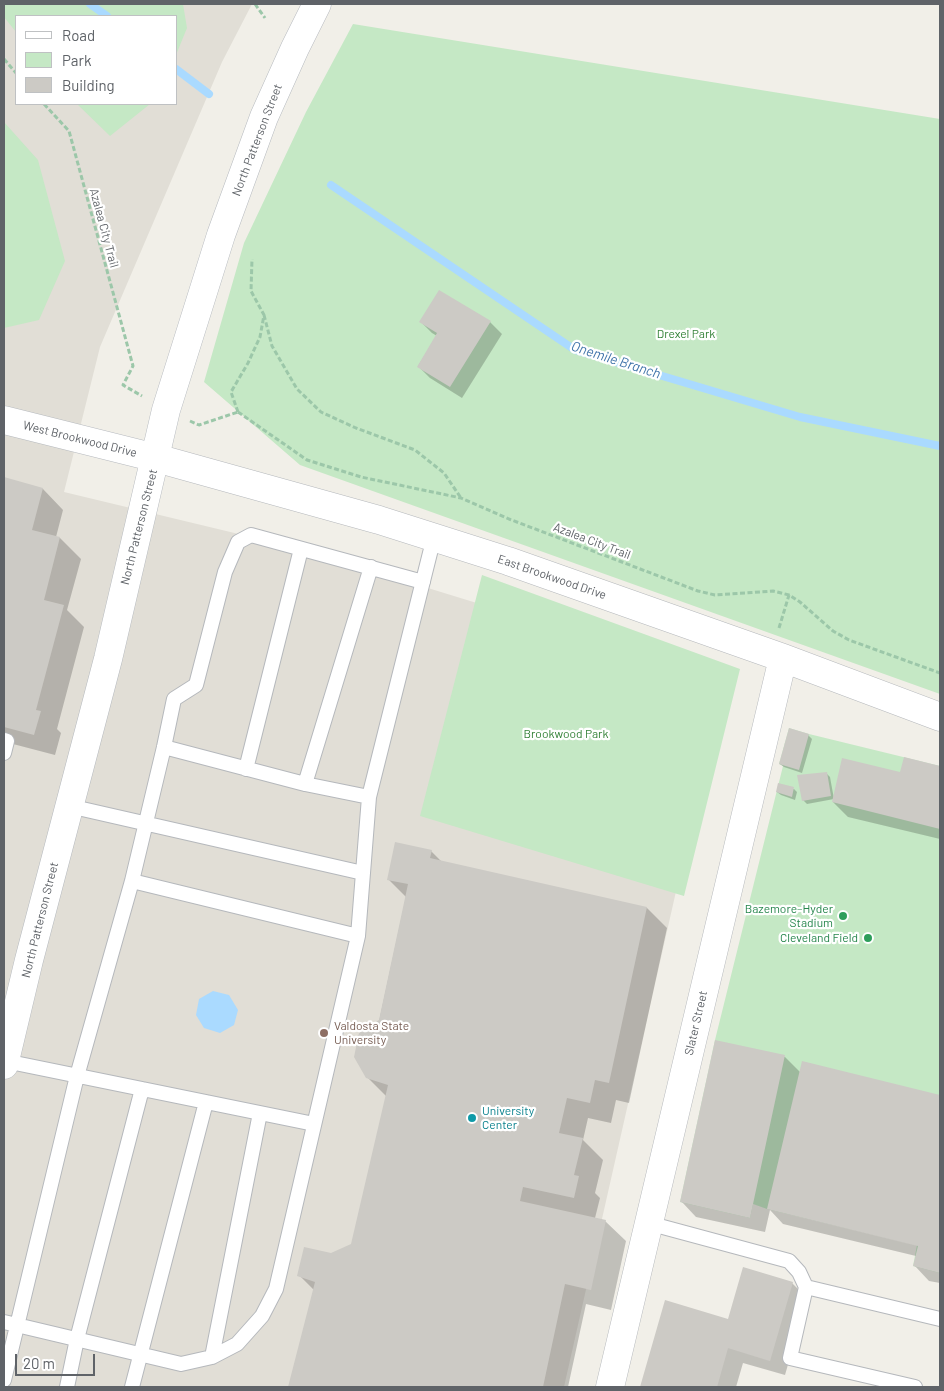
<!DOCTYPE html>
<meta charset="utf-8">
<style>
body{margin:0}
#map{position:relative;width:944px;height:1391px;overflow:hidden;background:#f1efe8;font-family:Barlow,sans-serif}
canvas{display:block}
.frame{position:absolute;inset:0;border:5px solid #5f6368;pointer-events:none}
.legend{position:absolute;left:15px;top:15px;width:162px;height:90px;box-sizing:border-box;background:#fff;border:1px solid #bfc1c3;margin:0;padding:6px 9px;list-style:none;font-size:15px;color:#5f6368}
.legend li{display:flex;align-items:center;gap:10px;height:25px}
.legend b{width:25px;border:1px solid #bfc1c3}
.scale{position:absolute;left:15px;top:1354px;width:80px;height:22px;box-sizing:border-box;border:2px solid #5f6368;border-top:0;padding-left:6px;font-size:15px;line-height:18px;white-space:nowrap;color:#5f6368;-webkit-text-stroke:4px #fff;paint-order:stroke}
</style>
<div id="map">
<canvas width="944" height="1391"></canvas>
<div class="frame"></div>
<ul class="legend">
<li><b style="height:6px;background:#fff"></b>Road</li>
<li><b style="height:14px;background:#c5e8c5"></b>Park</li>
<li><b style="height:14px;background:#cccac5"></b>Building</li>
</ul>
<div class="scale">20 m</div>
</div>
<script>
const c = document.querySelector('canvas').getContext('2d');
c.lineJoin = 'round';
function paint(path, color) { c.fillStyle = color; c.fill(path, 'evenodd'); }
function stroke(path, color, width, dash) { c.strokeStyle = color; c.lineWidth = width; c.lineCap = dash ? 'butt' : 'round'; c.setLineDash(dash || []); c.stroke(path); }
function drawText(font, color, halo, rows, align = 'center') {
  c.font = font + ' Barlow,sans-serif'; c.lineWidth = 4.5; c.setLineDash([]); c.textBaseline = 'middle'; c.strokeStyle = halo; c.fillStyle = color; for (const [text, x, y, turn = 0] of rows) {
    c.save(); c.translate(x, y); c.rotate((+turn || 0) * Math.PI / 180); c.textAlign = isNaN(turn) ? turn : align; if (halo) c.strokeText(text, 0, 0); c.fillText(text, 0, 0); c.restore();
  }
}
const education = new Path2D(`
 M4,4h248l-30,58 -122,285 -36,145 237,57 423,130 -160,708h-560zM16,16h160v88h-160z`);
const green = new Path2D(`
 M4,4h179l4,24 -11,27v-39h-160v16l-12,-15z
 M353,24l587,95v575l-640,-229 -96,-83 40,-139 62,-131z
 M77,104h73l-40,32z
 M4,122l34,38 27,101 -26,59 -35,8z
 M482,575l258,94 -56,227 -264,-80z
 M789,728l20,6 131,32v507l-27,-7 4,-21 -150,-36 -14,-5 -3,14 -70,-16 35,-162 68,-274 -4,-2z`);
const water = new Path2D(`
 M213,991l16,4 9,15 -4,15 -14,8 -16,-5 -8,-13 3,-16z`);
const shadow = new Path2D(`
 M421,322h69l12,12 -40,64 -32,-20 -12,-12 19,-30 -5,-3z
 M4,479l39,10 20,21 -7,27 4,1 21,21 -14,51 17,17 -27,102 4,4 -6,22 -42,-11 -9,-7z
 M808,735l4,4 -10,34 -18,-6 -4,-3z
 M905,758l35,9v72l-92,-22 -15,-15 68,-28z
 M826,773l4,4 4,22 -27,5 -4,-4z
 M794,789l3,3 -2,8 -14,-5 -4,-3z
 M431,851l11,11 205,46 20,20 -38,175 -13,-3 -5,23 -23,-5 -5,22 20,20 -8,33 5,5 -5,20 10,3 21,20 -15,69 -25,-6 -18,83h-279l25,-97 -15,-15 32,-21 21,-9 35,-148 -20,-20 39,-180 -17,-17z
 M716,1041l69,16 16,16 2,-11 137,34v187l-11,-2 -15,-16 2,-9 -133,-32 -13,-14 -5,22 -69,-15 -15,-16z
 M792,1283l15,15 -22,77 -42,-12 -7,24h-95l25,-85 62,18z`);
const stream = new Path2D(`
 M90,4l17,12
 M176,69l33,25
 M331,185l244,165 225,67 140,29`);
const building = new Path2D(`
 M439,290l52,31 -41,66 -33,-20 20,-34 -18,-11z
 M4,477l39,11 -11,42 28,7 -16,63 20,5 -28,105 5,1 -7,24 -30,-8z
 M789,728l20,6 -10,36 -20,-6z
 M904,757l36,9v63l-108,-27 10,-44 58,14z
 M827,772l4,24 -29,5 -5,-26z
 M778,783l16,4 -2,10 -16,-5z
 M395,842l37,8 -2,8 217,49 -38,176 -14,-3 -5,23 -23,-5 -8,35 24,5 -9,37 5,1 -5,22 -51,-11 -3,14 86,19 -15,70 -26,-6 -22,103h-255l27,-105 -18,-6 7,-29 27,6 20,-9 37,-159 -22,-7 -12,-21 5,-24 20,-13 29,-136 -21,-4z
 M715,1040l70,15 -35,163 -70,-16z
 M802,1061l138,34v178l-27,-7 5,-20 -151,-37z
 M743,1267l50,15 -23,79 -42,-13 -11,39h-77l25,-87 63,19z`);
const path = new Path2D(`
 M255,4l10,14
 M4,59l12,14
 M44,104l25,27 64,235 -10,19 19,11
 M264,315l8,31 25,43 24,23 35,16 59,22 29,23 17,25
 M238,412l69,48 54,17 100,21 48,21 189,72 17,4 58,-4 16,4 11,7 33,29 16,9 91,33
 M238,412l-7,-20 17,-29 12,-26 4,-22 -13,-24 1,-32
 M190,421l9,4 39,-13
 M779,628l10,-33`);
const lane = new Path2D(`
 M4,740l3,1 -3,12
 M164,747l141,37 64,13
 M246,769l55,-220
 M305,784l66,-217
 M69,806l294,67
 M132,881l226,55
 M5,1061l309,63
 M648,1223l141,38 10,11 7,15
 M4,1322l177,42 31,-7 25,-13 25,-28 14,-27 82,-353 11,-139 65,-260
 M212,1357l48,-244
 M4,1380l73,-304 55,-195 32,-134 10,-48 22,-14 29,-113 13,-30 13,-7 172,47
 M67,1387l10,-48 65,-250
 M132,1387l74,-285
 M915,1387l-125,-29 16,-71 134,32`);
const street = new Path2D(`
 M156,458l223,62 129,41 275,97 157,59
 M610,1387l173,-729`);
const secondary = new Path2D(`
 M4,420l152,38
 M4,1065l25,-105 79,-301 58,-249 55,-175 43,-118 31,-69 22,-44`);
const markers = [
 [843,916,5,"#2e9e5b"],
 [868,938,5,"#2e9e5b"],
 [324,1033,5,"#8d6e63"],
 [472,1118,5,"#0f9aa8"]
];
const streetNames = [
 ["North Patterson Street",257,140,-69],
 ["Azalea City Trail",104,228,75],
 ["West Brookwood Drive",80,439,14],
 ["North Patterson Street",139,527,-76],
 ["Azalea City Trail",592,541,21],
 ["East Brookwood Drive",552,577,19],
 ["North Patterson Street",40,920,-76],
 ["Slater Street",696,1023,-77]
];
const parkNames = [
 ["Drexel Park",686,334],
 ["Brookwood Park",566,734]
];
const leisureNames = [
 ["Bazemore–Hyder",833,909],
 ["Stadium",833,923],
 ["Cleveland Field",858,938]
];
const educationNames = [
 ["Valdosta State",334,1026],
 ["University",334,1040]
];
const cultureNames = [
 ["University",482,1111],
 ["Center",482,1125]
];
const waterNames = [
 ["Onemile Branch",616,360,18]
];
paint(education, '#e1ded6');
paint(green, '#c5e8c5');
paint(water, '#aadaff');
paint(shadow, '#0003');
stroke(stream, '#aadaff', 8);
paint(building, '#cccac5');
stroke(lane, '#b5b8bc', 16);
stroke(street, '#b5b8bc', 29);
stroke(secondary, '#b6babf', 29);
stroke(path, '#9cc7a9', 3, [5, 2.5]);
stroke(lane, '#fff', 14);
stroke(street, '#fff', 28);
stroke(secondary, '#fff', 28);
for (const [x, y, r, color] of markers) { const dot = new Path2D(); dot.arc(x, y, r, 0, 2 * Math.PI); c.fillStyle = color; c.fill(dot); stroke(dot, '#fff', 2); }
drawText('12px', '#5f6368', '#fff', streetNames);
drawText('12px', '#348238', '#fff', parkNames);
drawText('12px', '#27864d', '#fff', leisureNames, 'right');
drawText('12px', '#785e54', '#fff', educationNames, 'left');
drawText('12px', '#0d838f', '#fff', cultureNames, 'left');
drawText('italic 14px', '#4174aa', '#fff', waterNames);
</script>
